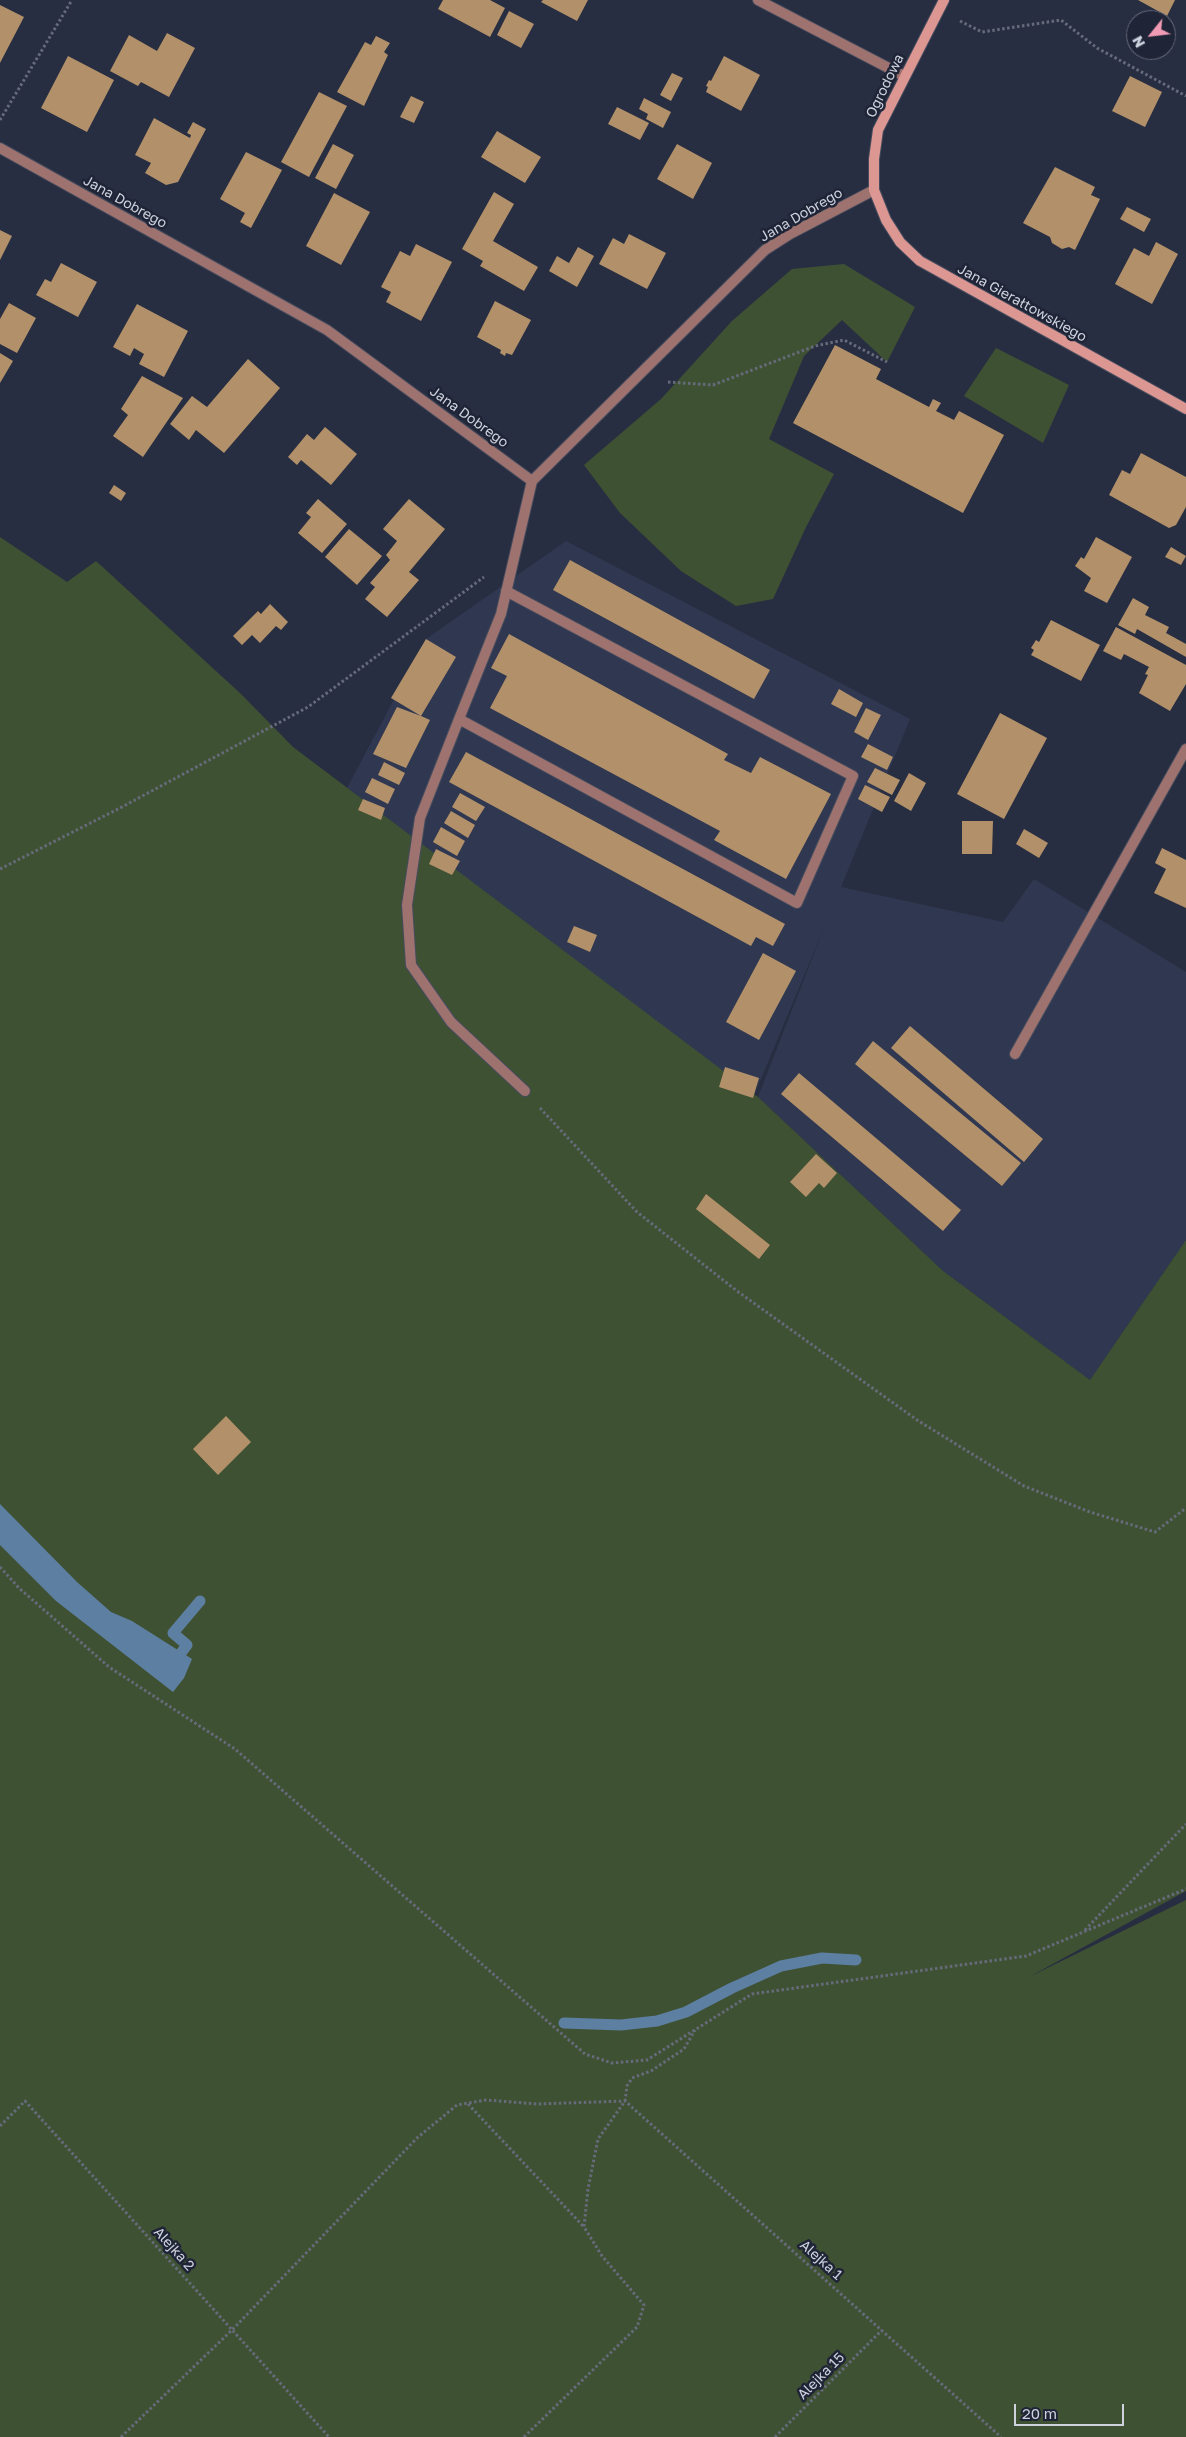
<!DOCTYPE html>
<meta charset="utf-8">
<style>
body{margin:0}
#map{position:relative;width:1186px;height:2437px;overflow:hidden;background:#282e41;font-family:"Golos Text",sans-serif}
canvas{display:block}
.north{position:absolute;left:1126px;top:10px;width:50px;height:50px;box-sizing:border-box;background:#1f2437;border:1px solid #656a7a;border-radius:50%;rotate:241deg;font-size:14px;font-weight:700;line-height:20px;text-align:center;color:#ced2de}
.north::after{content:'';display:block;margin:auto;width:18px;height:22px;background:#f19ab4;clip-path:polygon(50% 0,100% 100%,50% 72%,0 100%)}
.scale{position:absolute;left:1014px;top:2404px;width:110px;height:22px;box-sizing:border-box;border:2px solid #ced2de;border-top:0;padding-left:6px;font-size:15px;line-height:18px;white-space:nowrap;color:#ced2de;-webkit-text-stroke:4px #1f2437;paint-order:stroke}
</style>
<div id="map">
<canvas width="1186" height="2437"></canvas>
<div class="north">N</div>
<div class="scale">20 m</div>
</div>
<script>
const c = document.querySelector('canvas').getContext('2d');
c.lineJoin = 'round';
function paint(path, color) { c.fillStyle = color; c.fill(path, 'evenodd'); }
function stroke(path, color, width, dash) { c.strokeStyle = color; c.lineWidth = width; c.lineCap = dash ? 'butt' : 'round'; c.setLineDash(dash || []); c.stroke(path); }
function drawText(font, color, halo, rows, align = 'center') {
  c.font = font + ' "Golos Text",sans-serif'; c.lineWidth = 5; c.setLineDash([]); c.textBaseline = 'middle'; c.strokeStyle = halo; c.fillStyle = color; for (const [text, x, y, turn = 0] of rows) {
    c.save(); c.translate(x, y); c.rotate((+turn || 0) * Math.PI / 180); c.textAlign = isNaN(turn) ? turn : align; if (halo) c.strokeText(text, 0, 0); c.fillText(text, 0, 0); c.restore();
  }
}
const built = new Path2D(`
 M566,541l344,178 -69,168 162,35 31,-43 152,93v268l-96,140 -147,-109 -185,-174 68,-174 -73,175 -406,-310 79,-149z`);
const green = new Path2D(`
 M844,264l71,43 -28,55 -45,-42 -38,36 -35,83 65,35 -28,53 -33,72 -37,7 -55,-35 -61,-58 -36,-48 77,-66 71,-78 60,-52z
 M996,348l73,37 -26,58 -79,-47z
 M0,537l67,45 29,-21 145,133 52,53 465,350 185,174 147,109 96,-140v651l-157,86 157,-77v537h-1186z`);
const water = new Path2D(`
 M0,1504l77,78 34,30 21,9 60,38 -8,19 -11,14 -117,-91 -56,-56z`);
const stream = new Path2D(`
 M181,1653l6,-8 -14,-12 27,-32
 M564,2023l57,2 36,-4 29,-9 46,-24 49,-22 41,-8 34,2`);
const building = new Path2D(`
 M443,0h47l15,8 -15,29 -52,-28z
 M543,0h45l-11,21 -36,-19z
 M1138,0h37l-8,16z
 M0,5l24,12 -24,46z
 M509,11l25,13 -13,24 -24,-13z
 M167,33l28,15 -26,49 -28,-15 -3,4 -28,-15 19,-36 28,16z
 M376,36l14,7 -6,9 4,3 -24,51 -27,-14 28,-50 6,3z
 M68,56l46,24 -27,52 -46,-24z
 M724,56l36,19 -19,36 -35,-19 2,-5 -2,-1 3,-6 2,1z
 M672,73l11,5 -12,23 -11,-6z
 M1130,76l32,16 -17,35 -33,-16z
 M319,92l28,14 -38,71 -28,-15z
 M411,96l13,6 -10,21 -14,-6z
 M644,98l27,14 -8,16 -17,-9 2,-5 -9,-5z
 M617,107l32,16 -9,17 -32,-16z
 M154,118l36,20 1,-3 -4,-2 6,-11 13,7 -28,53 -12,3 -21,-12 6,-10 -16,-8z
 M497,131l44,26 -16,26 -44,-26z
 M333,144l21,11 -18,34 -21,-11z
 M677,144l35,19 -19,36 -36,-20z
 M246,152l36,18 -31,58 -11,-6 5,-9 -25,-14z
 M1055,167l40,20 -4,8 9,4 -25,51 -6,-3 -7,2 -10,-6 -2,-6 -27,-14z
 M494,192l20,12 -21,37 45,26 -14,24 -44,-25 3,-5 -21,-12z
 M334,193l36,19 -29,53 -35,-19z
 M1127,207l24,12 -7,13 -24,-13z
 M0,230l12,6 -12,24z
 M629,234l37,19 -19,36 -48,-25 14,-26 11,6z
 M1156,242l22,12 -26,50 -37,-20 19,-36 15,8z
 M416,244l36,18 -31,59 -35,-19 5,-10 -10,-5 19,-36 10,5z
 M578,247l16,9 -17,31 -28,-16 8,-15 12,7z
 M61,263l36,19 -19,35 -42,-22 9,-16 6,3z
 M495,301l36,19 -19,35 -6,-2 -1,3 -5,-3 1,-3 -24,-13z
 M9,303l27,15 -19,35 -17,-9v-25z
 M137,304l51,27 -24,46 -25,-13 5,-10 -10,-6 -4,8 -17,-9z
 M835,345l46,24 -5,10 53,28 4,-8 8,4 -5,8 18,9 5,-9 45,24 -41,78 -170,-90z
 M0,353l13,8 -13,22z
 M248,359l32,29 -56,65 -28,-23 -7,10 -19,-16 22,-28 15,11z
 M142,376l41,22 -40,59 -30,-21 15,-21 -7,-6z
 M325,427l32,27 -26,31 -30,-25 -4,5 -9,-8 19,-23 7,6z
 M1141,453l45,24v30l-10,18 -7,3 -60,-33 13,-25 8,4z
 M114,485l12,8 -5,8 -12,-8z
 M318,499l29,25 -25,29 -24,-20 13,-16 -5,-4z
 M409,499l36,30 -36,43 10,8 -32,37 -22,-18 10,-12 -5,-4 20,-23 -4,-5 11,-14 -14,-12z
 M349,529l33,27 -25,29 -32,-28z
 M1096,537l36,20 -25,46 -23,-12 7,-13 -16,-12 6,-9 3,2z
 M1171,547l15,9 -5,9 -16,-8z
 M570,560l200,110 -16,29 -201,-109z
 M1133,598l16,9 -4,8 24,12 -3,6 20,11v13l-49,-28 -2,5 -17,-9z
 M270,604l18,18 -7,8 -5,-4 -16,17 -8,-8 -10,10 -9,-9 25,-25 3,3z
 M1051,620l49,25 -19,36 -50,-26 3,-5 -3,-2 5,-8 3,2z
 M1116,627l70,38v19l-16,27 -31,-18 9,-18 -3,-1 4,-7 -25,-13 -3,6 -18,-9z
 M509,634l219,120 -4,6 27,13 9,-16 71,37 -45,85 -72,-39 6,-9 -230,-123 17,-32 -16,-8z
 M426,639l30,18 -35,59 9,4 -24,48 -33,-14 24,-47 24,9 -30,-18z
 M839,689l24,14 -7,14 -25,-13z
 M866,708l15,7 -13,25 -14,-8z
 M1000,713l47,25 -43,81 -47,-25z
 M868,744l25,13 -6,13 -26,-13z
 M466,752l319,172 -12,22 -17,-9 -5,9 -302,-164z
 M384,762l21,11 -6,12 -21,-10z
 M875,768l25,12 -8,15 -25,-13z
 M909,773l17,10 -15,28 -17,-10z
 M372,778l23,11 -7,15 -23,-12z
 M865,785l25,12 -8,15 -24,-13z
 M460,793l25,14 -9,14 -24,-14z
 M363,799l22,9 -4,12 -23,-10z
 M451,811l24,14 -7,13 -24,-15z
 M962,821h31l-1,33h-30z
 M441,827l24,14 -8,15 -24,-14z
 M1024,829l24,14 -9,15 -23,-14z
 M1162,848l24,12v48l-32,-15 12,-24 -11,-6z
 M436,849l24,12 -8,14 -23,-11z
 M574,926l23,9 -7,17 -23,-10z
 M763,953l33,18 -37,69 -33,-18z
 M910,1026l133,113 -19,23 -133,-114z
 M873,1041l148,122 -19,23 -147,-122z
 M725,1067l34,11 -6,20 -34,-11z
 M799,1073l162,137 -18,21 -162,-137z
 M816,1154l21,19 -13,15 -5,-5 -13,14 -16,-15z
 M706,1194l64,51 -11,14 -63,-50z
 M226,1416l25,26 -33,33 -25,-26z`);
const path = new Path2D(`
 M960,21l22,11 79,-12 36,28 89,48
 M0,120l72,-120
 M668,382l45,3 102,-39 29,-6 43,22
 M0,869l120,-61 188,-101 176,-130
 M540,1108l97,104 100,79 180,129 107,66 66,26 65,20 31,-24
 M0,1567l19,21 90,79 126,82 350,305 27,9 35,-3 105,-66 274,-38 160,-67
 M1085,1930l101,-106
 M468,2104l116,123
 M0,2126l25,-25 304,336
 M121,2437l111,-107 185,-192 40,-33 29,-5 51,4 88,-3 376,336
 M524,2437l113,-110 7,-22 -42,-49 -18,-29 4,-38 10,-50 27,-38 2,-15 5,-8 19,-7 33,-22 11,-19
 M775,2437l107,-107`);
const lane = new Path2D(`
 M506,591l347,185 -56,127 -338,-184 42,-105 31,-133
 M459,719l-39,99 -13,87 4,60 40,57 74,69
 M1015,1054l171,-305`);
const street = new Path2D(`
 M758,0l146,76
 M0,148l327,182 205,151 233,-231 25,-16 84,-44`);
const secondary = new Path2D(`
 M944,0l-66,130 -4,29v31l12,30 14,22 20,19 266,148`);
const streetNames = [
 ["Ogrodowa",885,86,-64],
 ["Jana Dobrego",125,202,29],
 ["Jana Dobrego",801,215,-30],
 ["Jana Gierałtowskiego",1022,303,29],
 ["Jana Dobrego",469,417,36],
 ["Alejka 2",174,2249,48],
 ["Alejka 1",821,2260,42],
 ["Alejka 15",821,2376,-45]
];
paint(built, '#303851');
paint(green, '#3f5133');
paint(water, '#5d7fa2');
stroke(stream, '#5d7fa2', 11);
paint(building, '#b2916a');
stroke(lane, '#464c5d', 12);
stroke(street, '#464c5d', 12);
stroke(secondary, '#464c5d', 12);
stroke(path, '#666b7b', 3, [2.5, 2.5]);
stroke(lane, '#9e726f', 10);
stroke(street, '#9e726f', 10);
stroke(secondary, '#dd9792', 10);
drawText('14px', '#ced2de', '#1f2437', streetNames);
</script>
